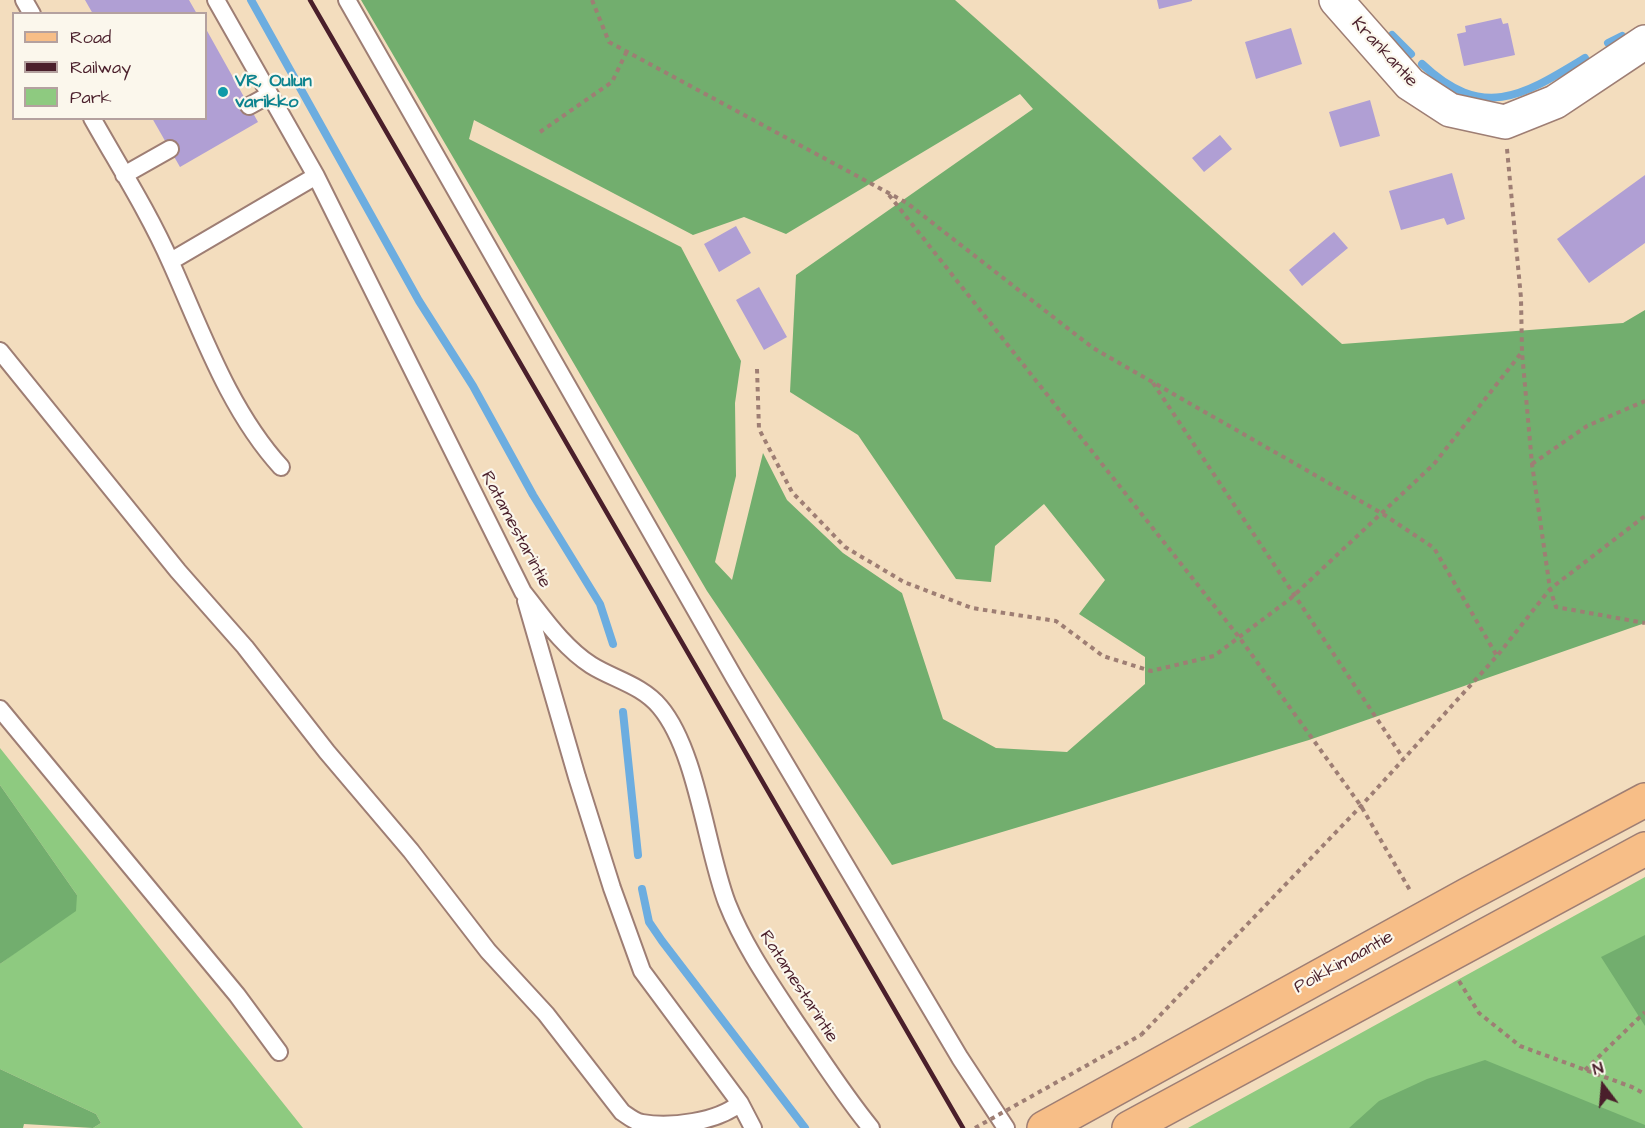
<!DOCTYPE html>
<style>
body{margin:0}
#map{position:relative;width:1645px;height:1128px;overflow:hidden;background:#f3ddbe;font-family:"Architects Daughter",sans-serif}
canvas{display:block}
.legend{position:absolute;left:12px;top:12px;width:195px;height:108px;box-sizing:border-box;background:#fbf7ec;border:2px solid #b4a19f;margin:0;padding:8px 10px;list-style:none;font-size:18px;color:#4a1f2b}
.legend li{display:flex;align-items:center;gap:12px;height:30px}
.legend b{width:30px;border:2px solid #b4a19f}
.north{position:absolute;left:1573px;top:1056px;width:60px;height:60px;-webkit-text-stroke:4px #fbf7ec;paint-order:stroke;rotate:344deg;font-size:16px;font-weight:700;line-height:24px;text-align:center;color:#4a1f2b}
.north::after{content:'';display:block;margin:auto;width:21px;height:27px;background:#4a1f2b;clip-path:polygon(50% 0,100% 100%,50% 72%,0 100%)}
</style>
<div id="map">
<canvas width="1645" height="1128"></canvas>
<ul class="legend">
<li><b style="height:8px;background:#f7be87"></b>Road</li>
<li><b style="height:8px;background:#4a1f2b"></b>Railway</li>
<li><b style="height:16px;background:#8eca80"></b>Park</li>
</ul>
<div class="north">N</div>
</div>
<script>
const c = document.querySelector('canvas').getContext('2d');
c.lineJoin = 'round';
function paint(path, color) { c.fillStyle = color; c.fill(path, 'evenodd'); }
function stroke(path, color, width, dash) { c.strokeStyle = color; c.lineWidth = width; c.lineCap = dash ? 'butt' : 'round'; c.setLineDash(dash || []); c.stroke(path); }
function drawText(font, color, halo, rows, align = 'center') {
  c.font = font + ' "Architects Daughter",sans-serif'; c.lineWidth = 4.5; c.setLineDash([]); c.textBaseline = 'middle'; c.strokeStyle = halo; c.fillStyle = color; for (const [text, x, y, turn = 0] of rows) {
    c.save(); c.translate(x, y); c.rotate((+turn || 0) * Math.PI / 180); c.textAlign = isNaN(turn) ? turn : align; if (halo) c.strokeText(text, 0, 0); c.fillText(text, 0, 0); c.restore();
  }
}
const green = new Path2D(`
 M0,748l303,380h-210l8,-5 -5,-9 -96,-45v-105l31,-23 46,-46 -77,-110z
 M1645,877v251h-457z`);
const forest = new Path2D(`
 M361,0h594l387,344 281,-21 22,-13v313l-336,117 -417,125 -185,-274zM1020,94l13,15 -237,166 -6,117 68,43 98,144 35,3 4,-36 49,-42 61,76 -26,34 66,43v27l-78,68 -71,-4 -53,-29 -41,-126 -59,-40 -56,-53 -24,-47 -31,127 -17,-18 21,-86 -1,-73 6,-42 -60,-114 -212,-108 5,-19 219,115 51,-18 42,17z
 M0,785l77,110 -1,16 -76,53z
 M1645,935v91l-44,-69z
 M1485,1060l160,65v3h-296l30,-27 48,-22z
 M0,1069l96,45 5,9 -8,5 -69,-4 -1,4h-23z`);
const stream = new Path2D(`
 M251,0l168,301 54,85 60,109 67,109 13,40
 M1392,35l19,19
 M1608,43l14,-7
 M1422,64c61,58 102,31 163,-6
 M623,712l15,143
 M642,889l7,33 13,19 143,187`);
const building = new Path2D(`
 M85,0h104l8,14h-104z
 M1157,0h35v1l-33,8z
 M1501,18l2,6 5,-1 7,32 -51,11 -7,-32 9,-2 -1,-6z
 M1291,28l11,36 -46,15 -11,-37z
 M206,29l52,93 -78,45 -28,-49h54z
 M1370,100l10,36 -40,11 -11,-35z
 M1220,135l12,14 -28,23 -12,-14z
 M1452,173l13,46 -18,6 -3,-7 -43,12 -12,-39z
 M1645,175v68l-56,40 -32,-44z
 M736,226l15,27 -32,19 -15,-28z
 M1334,232l14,16 -46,38 -13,-16z
 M759,287l28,50 -23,13 -28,-50z`);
const path = new Path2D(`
 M592,0l17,42 298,161 186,145 290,166 51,34 63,108
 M540,132l72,-50 15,-31
 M1507,149l14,149 1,54 10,112 18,125 6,18 89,16
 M889,195l350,442 122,169 50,86
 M757,369l2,60 33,63 53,55 59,35 68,26 84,13 47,35 48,15 63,-15 76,-57 144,-135 88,-112
 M1153,383l250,375
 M1532,464l55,-38 58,-25
 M1459,981l20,32 41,33 112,41 13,7
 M1141,1035l220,-229 136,-150 53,-67 95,-73
 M1585,1070l60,-58`);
const service = new Path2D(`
 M24,0l8,14
 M216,0l100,176 207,416c20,25 40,55 68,73 22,14 51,20 69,42 37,44 46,141 67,196 17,43 43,80 68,118 25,36 48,73 76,107
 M347,0l388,679 225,379 46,70
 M249,106l20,-11
 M92,118c27,48 57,95 79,145 31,69 58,147 110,204
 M124,175l46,-26
 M171,261l145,-85
 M0,351l178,220 67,76 82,105 84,99 77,100 58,63 76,98c6,4 13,10 20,11 28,5 76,-1 98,-20
 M526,601l51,176 35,111 30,83 98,132 13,25
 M0,709l237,286 42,57`);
const minor = new Path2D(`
 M1336,0l74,84 40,26 55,12 50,-20 90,-60`);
const primary = new Path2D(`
 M1044,1128l423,-233 178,-95
 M1129,1128l516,-279`);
const rail = new Path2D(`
 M310,0l653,1128`);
const pathBridge = new Path2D(`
 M975,1128l166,-93`);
const markers = [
 [223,92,6,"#0f9aa8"]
];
const streetNames = [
 ["Krankantie",1384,53,47],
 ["Ratamestarintie",515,530,62],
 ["Poikkimaantie",1344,963,-29],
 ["Ratamestarintie",798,987,57]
];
const cultureNames = [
 ["VR, Oulun",235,82],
 ["varikko",235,103]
];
paint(green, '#8eca80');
paint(forest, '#72ae6e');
stroke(stream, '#6cade0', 8);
paint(building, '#b09fd4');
stroke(service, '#9e7e74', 20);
stroke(minor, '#9e7e74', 36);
stroke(primary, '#9e7e74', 36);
stroke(path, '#9e7e74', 4, [4.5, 4.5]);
stroke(service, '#fff', 16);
stroke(minor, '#fff', 33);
stroke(primary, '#f7be87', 33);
stroke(rail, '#4a1f2b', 4.5);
stroke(pathBridge, '#9e7e74', 4, [4.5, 4.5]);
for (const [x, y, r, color] of markers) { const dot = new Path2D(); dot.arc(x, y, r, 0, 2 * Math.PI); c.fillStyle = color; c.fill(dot); stroke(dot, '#fbf7ec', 2); }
drawText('18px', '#4a1f2b', '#fbf7ec', streetNames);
drawText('bold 18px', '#0d838f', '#fbf7ec', cultureNames, 'left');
</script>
